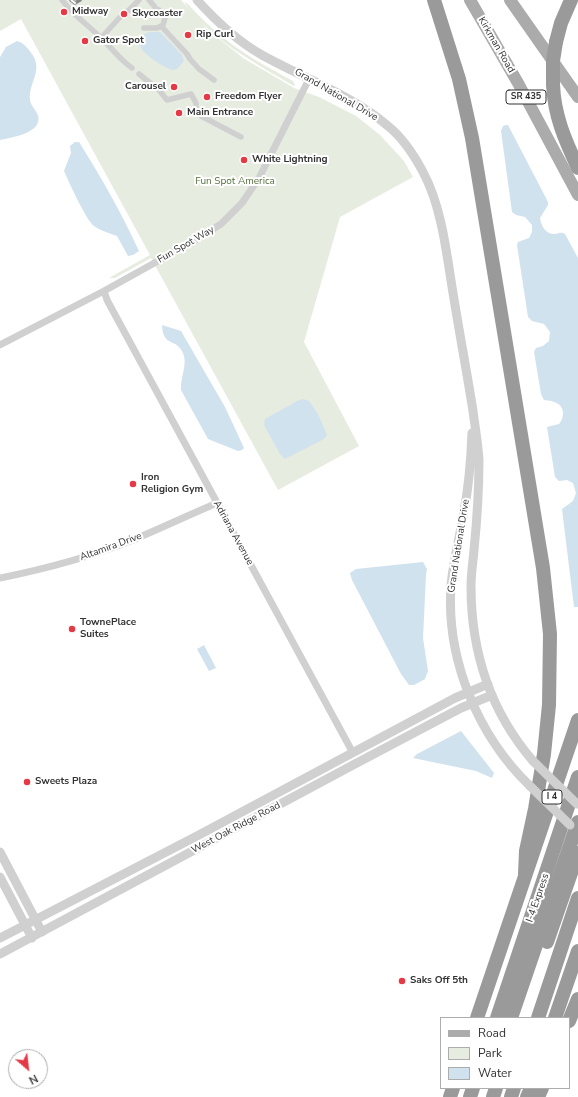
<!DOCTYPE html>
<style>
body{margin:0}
#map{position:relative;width:578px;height:1097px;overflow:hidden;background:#fff;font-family:"Nunito Sans",sans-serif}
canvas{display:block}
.legend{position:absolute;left:440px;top:1017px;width:130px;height:72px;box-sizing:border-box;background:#fff;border:1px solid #adadad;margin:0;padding:5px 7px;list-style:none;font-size:12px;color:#333}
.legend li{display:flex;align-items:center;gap:8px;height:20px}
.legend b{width:20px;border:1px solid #adadad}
.north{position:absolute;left:8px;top:1049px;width:40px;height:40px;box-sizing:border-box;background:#fff;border:1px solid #adadad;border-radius:50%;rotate:152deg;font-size:11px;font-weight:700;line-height:16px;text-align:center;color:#333}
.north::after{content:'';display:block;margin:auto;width:14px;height:18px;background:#e63946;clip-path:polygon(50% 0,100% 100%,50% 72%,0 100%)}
</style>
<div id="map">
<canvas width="578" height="1097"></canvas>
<ul class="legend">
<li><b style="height:5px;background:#ababab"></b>Road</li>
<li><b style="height:11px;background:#e6ecdf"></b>Park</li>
<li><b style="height:11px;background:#cfe2ee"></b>Water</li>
</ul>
<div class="north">N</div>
</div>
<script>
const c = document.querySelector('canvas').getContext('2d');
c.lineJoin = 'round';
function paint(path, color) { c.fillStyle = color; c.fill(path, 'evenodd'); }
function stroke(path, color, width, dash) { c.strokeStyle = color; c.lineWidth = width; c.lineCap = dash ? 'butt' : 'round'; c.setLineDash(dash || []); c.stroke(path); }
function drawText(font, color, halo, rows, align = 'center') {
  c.font = font + ' "Nunito Sans",sans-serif'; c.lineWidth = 4; c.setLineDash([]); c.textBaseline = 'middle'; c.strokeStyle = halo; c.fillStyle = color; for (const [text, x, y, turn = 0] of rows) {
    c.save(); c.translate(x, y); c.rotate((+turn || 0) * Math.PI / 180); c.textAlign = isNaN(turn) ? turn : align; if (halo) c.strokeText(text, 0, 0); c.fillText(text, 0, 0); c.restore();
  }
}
const green = new Path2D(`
 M0,0h181l27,30 35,28 51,30 25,9 37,19 24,19 24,26 9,16 -73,40 -36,125 55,104 -81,44 -127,-232 -36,20h-6l41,-23 -129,-236 -21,12z
 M184,2l4,2c33,37 62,54 105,77l2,4 -1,1c-39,-23 -83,-46 -110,-84z`);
const water = new Path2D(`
 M151,32h9l22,23 2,6 -7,8 -5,1c-10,-4 -29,-15 -33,-26 2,-7 4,-11 12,-12z
 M17,41c6,2 8,4 12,9 17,20 -1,31 1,50 1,8 11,13 8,22 -3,12 -28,16 -38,18v-83l6,-10z
 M506,125h2l40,77v3l-8,13c1,8 6,17 16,16 4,-1 5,-2 9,0l13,24v349h-4l-12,-98 11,-8 3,-8 -3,-10 -6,-3 -8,1 -4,-4 -8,-50 12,-3c6,-7 6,-19 -5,-22 -3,-2 -7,-1 -10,-2l-3,-6 -7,-42 2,-4 7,-2 6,-5 1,-9 -6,-8 -12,-3 -4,-4 -11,-72 1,-3 11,-4 3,-6v-7l-7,-8 -9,-2 -4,-3 -11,-81 2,-5z
 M75,142h4c22,35 43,72 60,109l-6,4 -5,1 -11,-20c-8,-3 -16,-5 -23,-10 -8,-6 -25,-44 -30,-55l7,-18 -1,-7z
 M162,325l19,6 44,76 19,41 -2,2 -4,1 -30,-12 -27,-49c-1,-12 7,-26 2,-37 -7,-16 -20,-5 -21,-28z
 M303,399l6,2 9,13 9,21 -3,4 -39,20 -5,-5 -16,-29 1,-6 32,-18z
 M423,562l4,7 -1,6 -3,63 5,33 -3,8 -11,6h-5l-8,-11 -49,-94 -2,-7 6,-4z
 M204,645l12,23 -7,3 -12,-22z
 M461,731l33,42 -2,5 -16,-7 -63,-13 4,-4z`);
const pedestrian = new Path2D(`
 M62,0c11,15 26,25 38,37 11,10 20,23 32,31
 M149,0l6,7
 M126,13l13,-13
 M161,26l26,28 3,5 9,10 15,11
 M144,28h13l6,-3 2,-7 -6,-8
 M101,38l20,-22
 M139,74l20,16 8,10 24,-6 5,9v5l5,8 40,21`);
const minor = new Path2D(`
 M104,291l3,9 246,453
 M0,345l104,-54 90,-50 27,-17 21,-21 17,-25 50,-99
 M0,578c45,-9 90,-21 133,-38 28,-12 56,-25 84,-37`);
const tertiary = new Path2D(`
 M197,0c19,21 40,41 65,55 41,23 90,40 126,71 15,12 26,29 35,46 20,37 24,87 31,127 6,37 13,74 19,112 2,16 5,32 6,49 0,30 -2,60 -5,90 -1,12 -3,24 -3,36 0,66 19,125 62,175
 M472,433c-1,26 -3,52 -8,78 -4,25 -11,50 -13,75 -5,72 26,149 79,200
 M0,852l42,80
 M0,877l32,61
 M0,938l197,-102 258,-138 33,-14
 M0,954l353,-189 108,-57 31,-13`);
const primary = new Path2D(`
 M470,0l48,83 60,112
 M510,0l68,97`);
const motorway = new Path2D(`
 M434,0l25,79 13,59 71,430 7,66 -1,71 -5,49 -9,55 -9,42 -1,23
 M556,42l5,-19 10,-23
 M553,84c1,31 12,56 25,84
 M547,942l31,-89
 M477,1018l101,-298
 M497,1018l81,-241
 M511,1018l67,-196
 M538,1018l40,-120
 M555,1018l23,-67
 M569,1021l9,-22
 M450,1097l3,-9
 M470,1097l3,-9
 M493,1097l3,-9
 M511,1097l3,-9
 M527,1097l4,-9
 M538,1097l4,-9`);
const rail = new Path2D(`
 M71,0l4,3 5,-3`);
const tertiaryBridge = new Path2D(`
 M533,761l44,43
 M530,786l40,39`);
const motorwayBridge = new Path2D(`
 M553,84v-23l3,-19`);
const markers = [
 [64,12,4,"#e63946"],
 [124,14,4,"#e63946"],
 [188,35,4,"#e63946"],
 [85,41,4,"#e63946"],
 [174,87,4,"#e63946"],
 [207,97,4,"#e63946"],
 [179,113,4,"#e63946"],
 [244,160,4,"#e63946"],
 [133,484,4,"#e63946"],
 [72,629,4,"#e63946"],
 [27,782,4,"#e63946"],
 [402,981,4,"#e63946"]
];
const shields = [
 [526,97,40],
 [552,797,20]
];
const shieldNames = [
 ["SR 435",526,97],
 ["I 4",552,797]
];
const poiNames = [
 ["Midway",72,12],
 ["Skycoaster",132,14],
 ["Rip Curl",196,35],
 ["Gator Spot",93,41],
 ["Carousel",166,87,"right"],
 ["Freedom Flyer",215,97],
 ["Main Entrance",187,113],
 ["White Lightning",252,160],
 ["Iron",141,478],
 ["Religion Gym",141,490],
 ["TownePlace",80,623],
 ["Suites",80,635],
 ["Sweets Plaza",35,782],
 ["Saks Off 5th",410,981]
];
const streetNames = [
 ["Kirkman Road",496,45,60],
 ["Grand National Drive",336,95,30],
 ["Fun Spot Way",186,245,-30],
 ["Adriana Avenue",233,533,61],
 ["Grand National Drive",459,546,-81],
 ["Altamira Drive",111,547,-20],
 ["West Oak Ridge Road",236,828,-28],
 ["I-4 Express",538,898,-71]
];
const parkNames = [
 ["Fun Spot America",235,182]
];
paint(green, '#e6ecdf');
paint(water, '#cfe2ee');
stroke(pedestrian, '#d0d0d0', 5.5);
stroke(minor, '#d0d0d0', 7);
stroke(tertiary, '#d0d0d0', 9);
stroke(primary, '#ababab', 12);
stroke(motorway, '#9a9a9a', 14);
stroke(rail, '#888', 3.5);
stroke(rail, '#fff', 2, [6]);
stroke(tertiaryBridge, '#d0d0d0', 9);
stroke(motorwayBridge, '#9a9a9a', 14);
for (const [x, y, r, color] of markers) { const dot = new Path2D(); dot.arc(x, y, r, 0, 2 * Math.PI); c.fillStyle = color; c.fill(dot); stroke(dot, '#fff', 1.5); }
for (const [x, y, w] of shields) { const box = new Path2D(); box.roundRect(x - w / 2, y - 7, w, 14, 3); c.fillStyle = '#fff'; c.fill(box); stroke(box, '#333', 1); }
drawText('bold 9px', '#333', null, shieldNames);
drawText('bold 10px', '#333', '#fff', poiNames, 'left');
drawText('10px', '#333', '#fff', streetNames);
drawText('10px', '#56703f', '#fff', parkNames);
</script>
